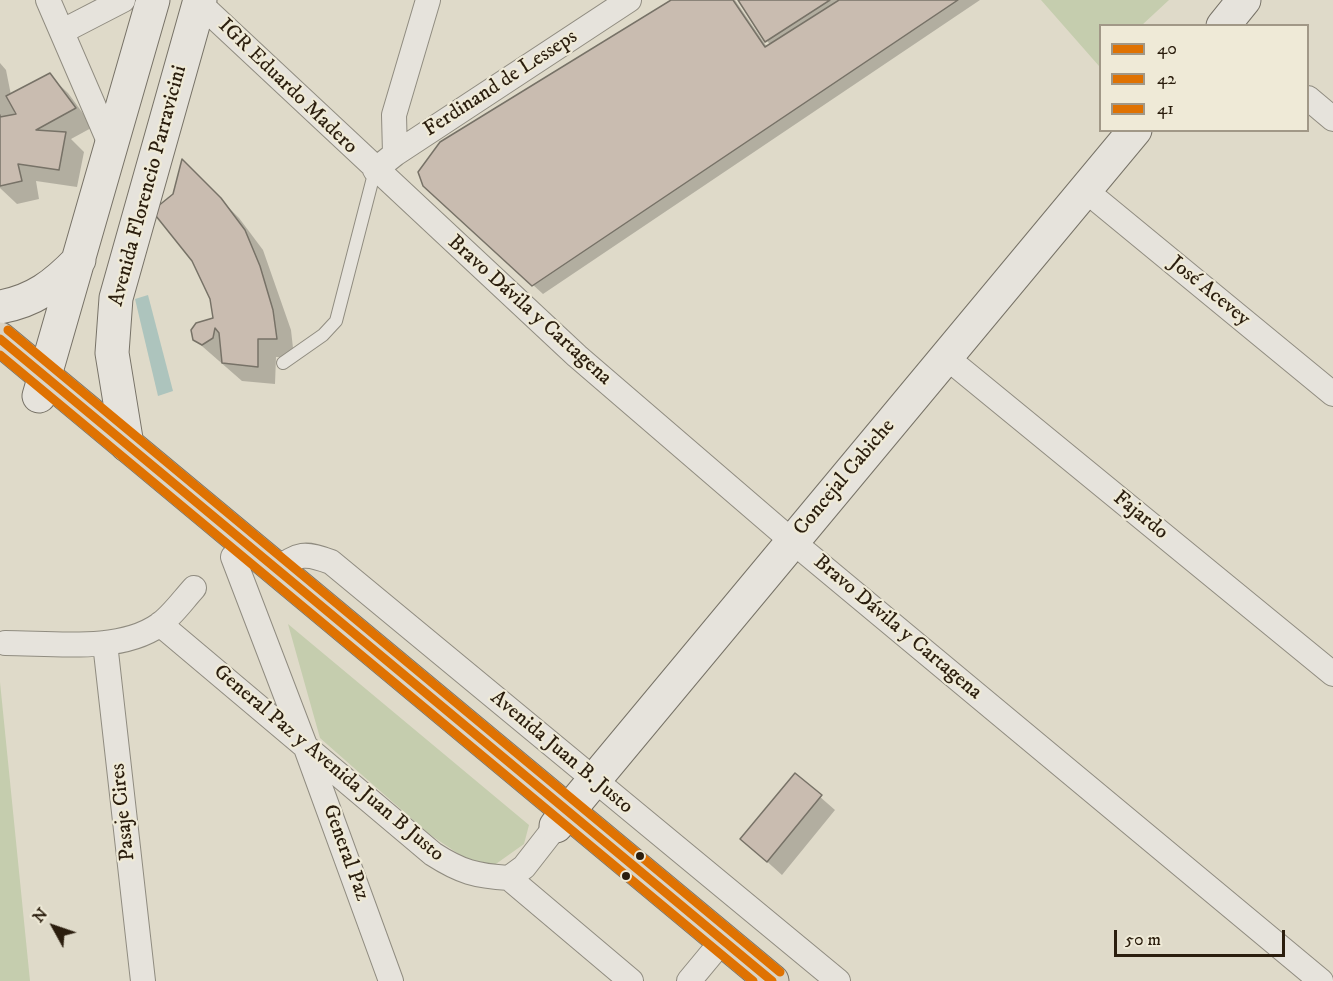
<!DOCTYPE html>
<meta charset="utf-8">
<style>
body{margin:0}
#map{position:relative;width:1333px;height:981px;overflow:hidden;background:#dfdac9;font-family:"IM FELL DW Pica",serif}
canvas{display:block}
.legend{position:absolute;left:1099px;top:24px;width:210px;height:108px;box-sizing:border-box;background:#efead7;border:2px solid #a19887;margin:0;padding:8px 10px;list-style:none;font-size:18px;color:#2b1e0e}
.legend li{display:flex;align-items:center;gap:12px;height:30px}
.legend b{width:30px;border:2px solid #a19887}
.north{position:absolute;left:24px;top:897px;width:60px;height:60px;-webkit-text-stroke:4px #efead7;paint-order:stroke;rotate:310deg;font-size:16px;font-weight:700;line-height:24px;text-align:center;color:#2b1e0e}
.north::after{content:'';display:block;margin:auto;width:21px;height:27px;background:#2b1e0e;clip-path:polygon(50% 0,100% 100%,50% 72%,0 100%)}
.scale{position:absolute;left:1114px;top:930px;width:171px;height:27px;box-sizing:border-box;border:3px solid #2b1e0e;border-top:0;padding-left:8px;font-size:18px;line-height:21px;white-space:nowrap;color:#2b1e0e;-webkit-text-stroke:4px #efead7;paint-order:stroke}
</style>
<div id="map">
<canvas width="1333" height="981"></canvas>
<ul class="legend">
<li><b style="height:8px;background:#df7202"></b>40</li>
<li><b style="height:8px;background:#df7202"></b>42</li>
<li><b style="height:8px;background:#df7202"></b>41</li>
</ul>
<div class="north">N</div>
<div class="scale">50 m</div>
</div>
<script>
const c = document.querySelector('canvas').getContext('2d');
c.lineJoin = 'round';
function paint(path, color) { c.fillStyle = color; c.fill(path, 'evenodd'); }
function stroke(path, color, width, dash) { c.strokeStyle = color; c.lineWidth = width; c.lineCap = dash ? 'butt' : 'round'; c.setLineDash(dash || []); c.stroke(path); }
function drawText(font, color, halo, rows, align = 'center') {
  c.font = font + ' "IM FELL DW Pica",serif'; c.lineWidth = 4.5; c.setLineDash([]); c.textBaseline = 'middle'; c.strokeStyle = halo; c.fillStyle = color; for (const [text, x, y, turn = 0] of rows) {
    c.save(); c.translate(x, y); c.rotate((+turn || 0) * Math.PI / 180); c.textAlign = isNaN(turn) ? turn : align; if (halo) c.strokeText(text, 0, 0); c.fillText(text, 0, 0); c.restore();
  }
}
const green = new Path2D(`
 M1041,0h128l-27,25 -42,1 -1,40z
 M288,624l241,201 -5,19 -31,22 -27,-7 -37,-25 -109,-96z
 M0,682l30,299h-30z`);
const water = new Path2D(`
 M148,295l25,96 -15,5 -23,-97z`);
const shadow = new Path2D(`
 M674,0h61l32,47 3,-2 -30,-45h240l-437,294 -109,-99z
 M0,63l6,7 5,25 38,-20 19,18 25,34 -22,12 13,13 -7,35 -41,-6 3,18 -22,5 -17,-16zM13,106l6,9 -4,1z
 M183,162l56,56 24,32 28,80 3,27h-18l-1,27 -33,-3 -47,-41 20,-21 -4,-21 -37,-103z
 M795,775l40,35 -53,65 -40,-36z`);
const building = new Path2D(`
 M671,0h62l32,47 74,-47h119l-426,286 -109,-100 -5,-14 22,-30z
 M738,0h92l-65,42z
 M50,73l26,35 -40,22 30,2 -7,38 -41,-6 4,17 -22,5v-71v2l16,-3 -10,-18z
 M182,159l39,39 24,32 15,36 13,44 4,29h-19v28l-36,-4 -3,-30 -4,-5 -2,10 -11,7 -9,-5 -2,-10 5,-7 17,-5 -3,-19 -18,-38 -40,-50 21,-17z
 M795,773l27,22 -55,67 -27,-23z`);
const lane = new Path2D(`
 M283,363l40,-28 13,-14 39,-151`);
const street = new Path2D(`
 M48,0l63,146
 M196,0l381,356 215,185 529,440
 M63,31l60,-31
 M1308,98l25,21
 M395,154l-1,-39 34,-115
 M375,170l20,-16 234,-154
 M1085,190l248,204
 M946,357l387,317
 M233,557l73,191 85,233
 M277,570c21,-17 28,-18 54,-8l507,419
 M160,624l273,230c28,18 43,22 76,24l15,-11 32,-41
 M5,643c47,0 114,10 154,-18 13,-9 24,-25 35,-37
 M105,643l38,338
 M509,878l122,103
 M689,981l34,-41`);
const secondary = new Path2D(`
 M1223,26l21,-26
 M0,307c34,-6 55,-22 79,-47
 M39,396l114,-396
 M127,445l-15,-92 4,-55 84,-298
 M556,826l579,-696`);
const primary = new Path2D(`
 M0,339l772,642`);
const bus1 = new Path2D(`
 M0,339l772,642`);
const bus2 = new Path2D(`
 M0,355l753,626`);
const bus3 = new Path2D(`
 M8,330l772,642`);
const markers = [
 [640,856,5,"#2b1e0e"],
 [626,876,5,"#2b1e0e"]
];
const streetNames = [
 ["Ferdinand de Lesseps",501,84,-33],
 ["IGR Eduardo Madero",287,87,44],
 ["Avenida Florencio Parravicini",149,186,-75],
 ["José Acevey",1209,292,39],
 ["Bravo Dávila y Cartagena",529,311,42],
 ["Concejal Cabiche",845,478,-50],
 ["Fajardo",1140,516,39],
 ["Bravo Dávila y Cartagena",897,628,40],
 ["Avenida Juan B. Justo",561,753,40],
 ["General Paz y Avenida Juan B Justo",328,764,40],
 ["Pasaje Cires",124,812,-96],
 ["General Paz",345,853,70]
];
paint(green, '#c5cdae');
paint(water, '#adc4bd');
paint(shadow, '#0003');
paint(building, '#c9bcb0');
stroke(building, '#777267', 1.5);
stroke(lane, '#908c80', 14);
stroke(street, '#908c80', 26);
stroke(secondary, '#777267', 35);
stroke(primary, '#777267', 35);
stroke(lane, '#e6e3dc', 12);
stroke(street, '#e6e3dc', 24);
stroke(secondary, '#e6e3dc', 33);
stroke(primary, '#dad4c6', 33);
stroke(bus1, '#df7202', 9);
stroke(bus2, '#df7202', 9);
stroke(bus3, '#df7202', 9);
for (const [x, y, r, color] of markers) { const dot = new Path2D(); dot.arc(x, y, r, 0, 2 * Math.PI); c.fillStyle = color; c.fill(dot); stroke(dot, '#efead7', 2); }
drawText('21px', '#2b1e0e', '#efead7', streetNames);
</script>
